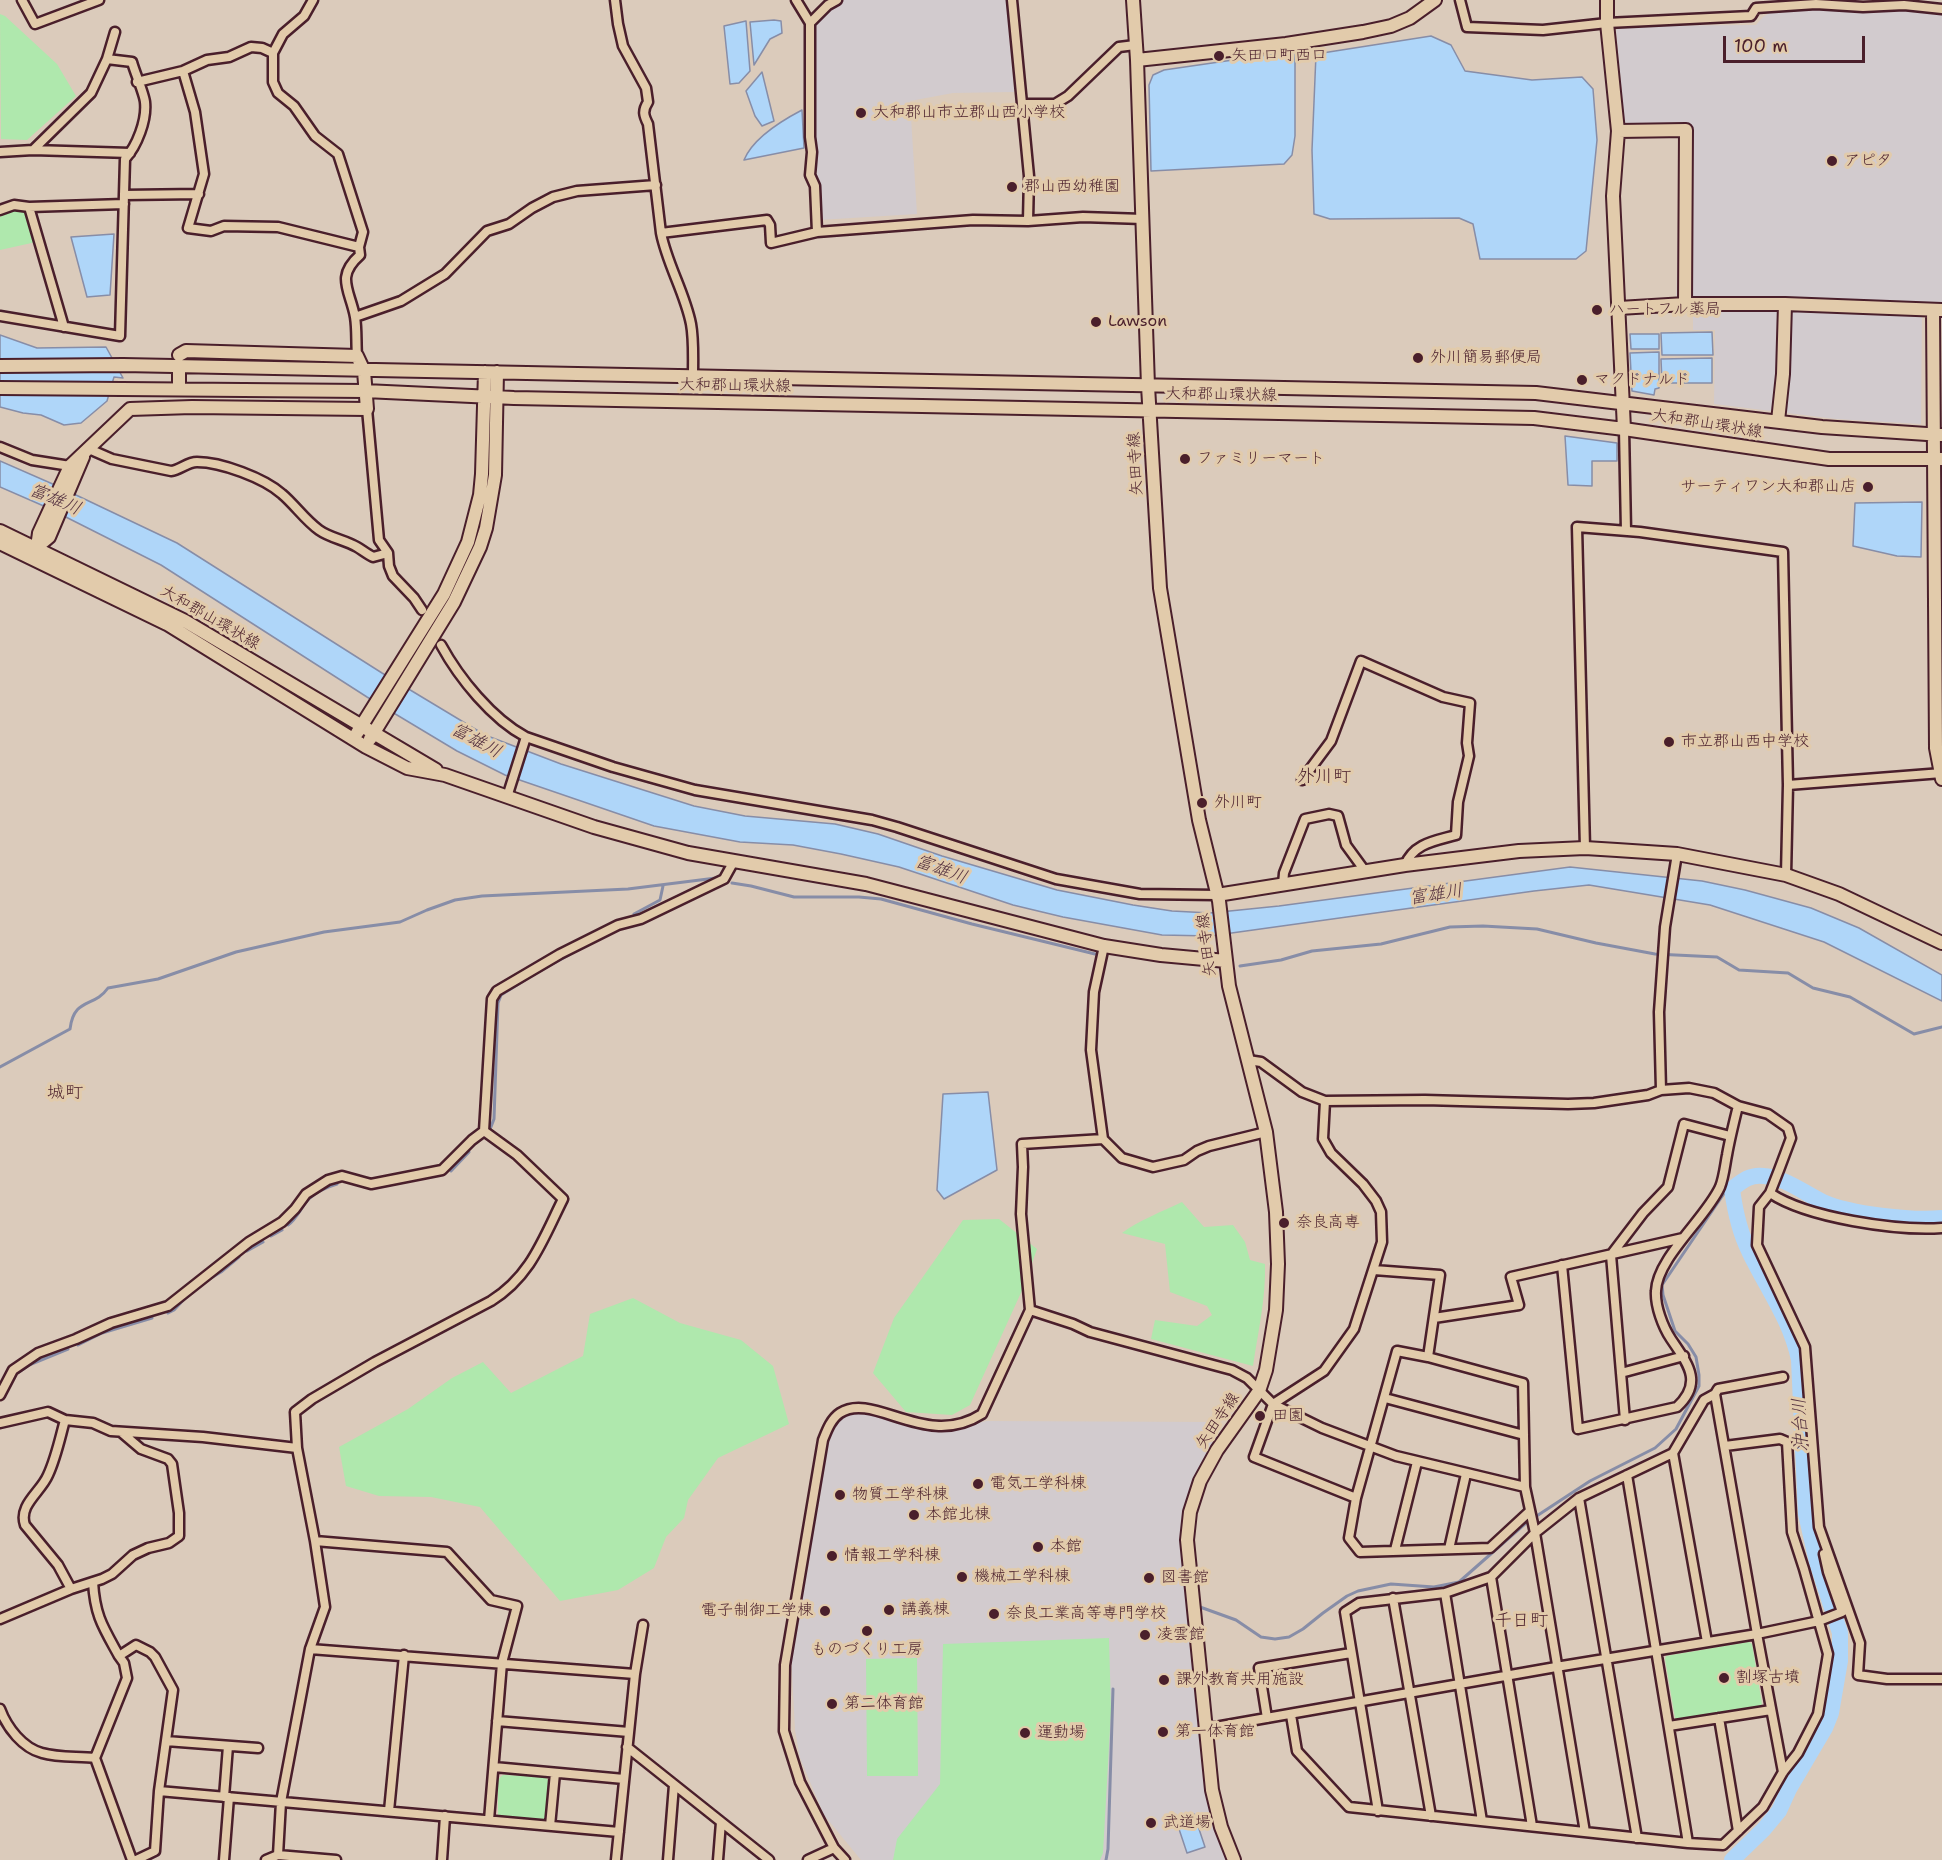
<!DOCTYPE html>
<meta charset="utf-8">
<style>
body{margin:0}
#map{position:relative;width:1942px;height:1860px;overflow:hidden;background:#dbcbbb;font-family:"Shantell Sans",sans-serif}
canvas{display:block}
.scale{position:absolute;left:1723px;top:36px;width:142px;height:27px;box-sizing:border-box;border:3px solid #4a1f2b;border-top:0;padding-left:8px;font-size:18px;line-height:21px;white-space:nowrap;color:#4a1f2b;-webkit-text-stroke:4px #e2cbab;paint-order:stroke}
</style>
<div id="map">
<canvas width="1942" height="1860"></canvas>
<div class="scale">100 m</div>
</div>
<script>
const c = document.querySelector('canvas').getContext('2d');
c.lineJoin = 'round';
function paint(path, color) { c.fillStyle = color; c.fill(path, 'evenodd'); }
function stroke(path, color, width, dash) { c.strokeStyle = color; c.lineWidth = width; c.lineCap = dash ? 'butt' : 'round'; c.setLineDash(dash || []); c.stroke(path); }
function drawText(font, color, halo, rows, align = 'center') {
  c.font = font + ' "Shantell Sans","Klee One",sans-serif'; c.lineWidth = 6; c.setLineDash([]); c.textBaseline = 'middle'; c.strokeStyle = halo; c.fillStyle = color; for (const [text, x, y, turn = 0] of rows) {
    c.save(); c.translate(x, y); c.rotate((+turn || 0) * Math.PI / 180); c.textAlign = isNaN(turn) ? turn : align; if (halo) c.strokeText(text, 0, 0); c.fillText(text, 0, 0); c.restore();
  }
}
const built = new Path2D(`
 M843,0h166l5,92 -61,1 -43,8 7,113 -98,6 -8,-143 4,-53 16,-17z
 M1905,6l37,5v293l-20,1 -1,119 -85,-5 -122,-15 1,-74h-22v-19h-17l4,-171 -4,-3 -50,1 -10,-108 5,-4 135,-1 7,-8 10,-6 21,-4z
 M852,1411h12l62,18 19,1 42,-9 225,1 7,15 -26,42 -9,45 17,204 27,132h-367l-37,-45 -24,-57 -5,-28 -4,-76 15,-79 22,-142 7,-10z`);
const green = new Path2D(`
 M0,14l5,2 52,48 19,32 -49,44 -26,-1z
 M8,209l10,1 11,5 7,27 -36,8v-33z
 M1182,1202l22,25 29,-2 12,17 5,18 15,4c1,34 -7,68 -12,102l-102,-27 4,-19 42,6 15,-11 -5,-9 -37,-14 -5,-48 -43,-11c16,-12 41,-22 60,-31z
 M999,1219l38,30 -13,37 -54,119 -18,10 -46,-3 -33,-39 21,-55 69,-98z
 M633,1298l47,25 61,17 32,26 16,58 -71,34 -30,42 -4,18 -18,19 -12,31 -36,22 -58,11 -80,-94 -49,-10 -52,-1 -33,-10 -7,-39 69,-38 44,-31 31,-16 28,31 72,-37 7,-42z
 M1109,1638l2,73 -8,142 -3,7h-207l4,-21 43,-55 3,-140z
 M1749,1642l3,2 10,60 -2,2 -82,14 -3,-2 -10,-59 1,-3z
 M917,1658l1,118h-51l-1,-117z
 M503,1775l43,2 4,7 -5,35 -47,-2v-38z`);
const water = new Path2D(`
 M774,20l7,1 1,12 -12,6 -16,26 -4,-43z
 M746,21l4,50 -11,12 -9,1 -6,-58z
 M1431,36l20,9 14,26 67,9 50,-3 11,12 4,51 -11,111 -10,8h-96l-7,-35 -14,-6 -129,1 -16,-5 -2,-64 4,-96z
 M1295,51v85l-3,19 -8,9 -133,7 -2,-86 4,-10 11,-5z
 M762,72l12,49 -12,5 -7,-10 -9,-25z
 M802,110l2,38 -60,12c9,-22 37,-39 58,-50z
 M114,234l-4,61 -23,2 -16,-60z
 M1712,332l1,23h-51l-1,-22z
 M1630,334h29v15h-28z
 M0,335l37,13 69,-1 17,31 -9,-1 -7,24 -26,22 -17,2 -23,-10 -18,-2 -23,-6z
 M1659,352v36l-4,1 -1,6 -22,-4 -2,-38z
 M1712,358v25h-50l-1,-24z
 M1565,436l52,7v18h-25v25l-24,-1z
 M0,461l55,24 122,58 205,130 103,62 76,29 133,42 51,10 90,8 43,10 64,22 115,34 76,15 39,6 38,2 69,-7 291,-39 132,14 43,9 66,18 48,20 83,47v26l-118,-59 -114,-37 -121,-20 -55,6 -324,45 -48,-1 -99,-18 -50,-12 -114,-38 -58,-13 -48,-9 -53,-3 -86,-16 -149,-51 -48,-24 -90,-54 -206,-132 -115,-58 -46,-20z
 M1922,502l-1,55 -24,-1 -44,-10 2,-43z
 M988,1092l9,78 -53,29 -7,-9 6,-96z
 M1194,1814l11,33 -18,6 -11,-33z`);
const stream = new Path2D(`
 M732,883l19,3 43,11h65l22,2 91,25 123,30
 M634,914l26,-14 3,-14
 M608,934l12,-5
 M1240,966l41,-6 31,-9 69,-7 69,-17 33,-1 54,3 59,14 59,11 62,3 22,13 49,3 25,15 37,9 64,37 28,-7
 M538,972l56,-31
 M0,1067l70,-38c4,-32 24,-21 38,-41l50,-9 78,-27 88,-20 76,-10 27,-12 28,-10 27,-4 146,-7 88,-11
 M489,1132l5,-13 4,-116 3,-8 24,-15
 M451,1171l18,-19
 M288,1225c10,-7 13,-19 22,-27 7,-7 17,-11 27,-14
 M271,1236l11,-6
 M247,1251l16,-9
 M206,1281l15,-9 18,-15
 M168,1313l6,-3 14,-15
 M78,1345l24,-12 50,-15
 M19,1372l10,-7 39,-16
 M1200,1607l36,13 25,17 14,2 14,-2 14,-8 20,-16 24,-17 11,-5 33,-7 43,3 25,-5 67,-59 64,-42 65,-33 21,-19 23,-43v-11l-3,-18 -8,-13 -13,-13 -12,-36 -1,-10 63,-93 7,-3
 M1106,1860l2,-11 5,-160`);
const river = new Path2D(`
 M1732,1860l32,-31 15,-18 10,-22 36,-61 6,-15 9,-52v-28l-23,-71 -11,-48 -7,-154c-8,-40 -33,-73 -50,-109 -10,-20 -14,-40 -17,-62 10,-8 18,-15 32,-13 22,2 40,17 59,26 27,12 89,19 119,16`);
const street = new Path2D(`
 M22,0l13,24 64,-24
 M313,0l-9,16 -21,18 -10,19v29l5,11 16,13 21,30 23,18 25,78 -4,15 1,8c-25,22 -10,35 -5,62 2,12 1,26 2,39
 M615,0l3,24 5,22 23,42 2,14c-6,9 -4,14 0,22l13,109c6,31 24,60 30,91 3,16 2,35 2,52
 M796,0l14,23
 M1012,0l17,176 -1,45
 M1460,0l7,27 76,3 64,-7 144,-7 5,-8 60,-4 47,3 41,-2 38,4
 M183,71l12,41 9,62 -16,54 23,3 13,-5 54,1 81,20
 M137,82l46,-11 24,-11 22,-3 22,-10 11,1 11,5
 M1022,104h33l13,-8 51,-49 16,-2
 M33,150l58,-57 16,-34 8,-27
 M0,152l33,-2 97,3
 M124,195l75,-1
 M29,207l35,120
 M0,210l14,-5 15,2 95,-3
 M817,232l-2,-46 -5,-11 2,-23 -2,-15v-114l18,-18 9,-5
 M661,233l106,-13 3,5 1,18 46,-11 156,-12 55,1 55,-4 60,2
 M0,316l120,20 5,-177c12,-13 22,-39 20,-57 -1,-9 -10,-29 -13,-40l-25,-3
 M355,317l46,-16 44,-27 42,-43 22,-7 23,-16 21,-11 24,-6 79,-6
 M367,409l12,131 9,13 1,13 4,10 21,22 8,12
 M1624,429l2,102
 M0,447l32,13 38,6
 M89,449l23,10 59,12c9,-1 16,-9 26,-9 24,0 67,16 85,32 13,11 23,26 37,36 11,8 26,10 38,17 5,3 10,7 16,10l15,-4
 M441,645c18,33 51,74 85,92l87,30 82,23 177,30 25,7 159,52 84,15 77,1
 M1302,780l29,-39 30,-80 82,36 27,6 -3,40 2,13 -11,46 -2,33c-21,6 -42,8 -51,30
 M1788,785l154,-12
 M507,797l19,-60
 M1585,848l-8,-321 63,5 143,20 5,233 -2,90
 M1283,885l1,-12 21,-54 24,-5 9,2 8,29 19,26
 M1248,1060l13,2 41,30 23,9 100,-1 143,4 26,-1 54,-8 13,-5 28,-2 25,5 24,13 30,8 20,14 3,10 -12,32 -9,23 -11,14 -2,38 48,102 14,180 41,116 -2,32 29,4h55
 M1661,1090l-2,-78 6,-85 12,-73
 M1325,1101l-2,38 8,14 32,31 13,17 5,11 1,30 -28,87 -30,42 -51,33 -19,53 102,41
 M484,1131l7,-116 1,-16 5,-8 63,-37 58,-29 23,-6 83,-40 10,-18
 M1103,1139l19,19 31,9 31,-7 13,-9 12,-5 57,-14
 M1770,1193c37,25 127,38 172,35
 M1562,1265l16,164 99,-22c27,-25 10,-44 -6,-68 -8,-12 -16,-33 -15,-48 1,-33 50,-73 64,-104 4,-10 5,-22 7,-32 3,-17 7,-33 11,-49
 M1374,1270l66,5 -12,82
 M1030,1310l43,14 17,8 142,38 15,8 26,26 49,24 74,28 129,31
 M1434,1318l85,-13 -8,-28 172,-39
 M1621,1373l63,-17
 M1715,1394l42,240 26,138
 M0,1395l13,-25 25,-17 38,-14 35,-16 57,-17 81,-64 33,-20 13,-13 11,-15 22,-14 14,-4 29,8 71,-14 30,-30 12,-9
 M1385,1398l139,37
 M65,1420c-5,18 -9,38 -17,55 -7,17 -30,30 -23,50l33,40 13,24
 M1625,1420l-14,-165 32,-42 25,-26 16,-63 46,12
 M0,1423l48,-11 17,8 28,3 18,8 92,6 94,11
 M1673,1453l34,189
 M1627,1475l61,368
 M1579,1498l58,340
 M1530,1511l-40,37 -130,4 -11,-14 7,-40 41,-147 31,6 95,26 2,104 10,46 50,299
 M315,1541l132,11 44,48 26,6 -15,57 -13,157
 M1449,1549l17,-75
 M1395,1550l22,-88
 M1491,1577l41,249
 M93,1582c2,34 10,45 26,74l17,-11 14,7 5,5 18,33 -14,101 -4,60 -19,9
 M1445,1593l37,228
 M1393,1598l38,218
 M0,1619l71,-30 31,-10 10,-5 21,-19 15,-7 21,-5 10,-7v-23l-7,-49 -4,-5 -27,-10 -20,-17
 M310,1649l325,25
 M119,1656l5,7 3,15 -32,80 37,102
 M0,1709c7,19 23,39 42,44 17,5 36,3 53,5
 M1291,1715l6,36 52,56 339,36 35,2 40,-38 20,-35 15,-19 20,-39 10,-60 -24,-85 -12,-37 -5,-90 -7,-3 -55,7
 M1267,1718l-8,-50 92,-15
 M1719,1718l19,113
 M497,1721l132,11
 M1669,1726l102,-16
 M1204,1729l352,-62 201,-33 62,-13 23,-9 -14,-40 -4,-18
 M166,1741l92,7
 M627,1747l142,113
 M494,1767l130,12
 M159,1791l460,41
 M224,1797l4,-51
 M389,1811l15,-156
 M1378,1811l-33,-199 14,-9 86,-10 46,-16 44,-44 44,-35 94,-45 31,-53 11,-6 3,-5 65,-12
 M550,1826l5,-53
 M278,1855l3,-53 29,-153 15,-42 -10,-66 -18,-93 -2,-36 17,-13 63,-37 116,-61c40,-25 52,-62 72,-102l-46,-44 -33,-24
 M224,1860l5,-63
 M266,1860l12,-5 58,5
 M442,1860l3,-44
 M616,1860l19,-186 8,-49
 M668,1860l6,-75
 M718,1860l3,-38
 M808,1860l26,-12
 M845,1860l-11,-12 -34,-66 -16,-51 1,-66 38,-225c4,-10 8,-21 17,-27 34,-22 86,37 142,1l48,-104 -9,-96 2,-47 -1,-23 81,-5 -12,-89 3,-58 10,-46`);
const secondary = new Path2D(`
 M1133,0l4,60 11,326 12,202 39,232 20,81 10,85 37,146 10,80 2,52 -2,46 -10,60 -7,21 -42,59 -17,31 -10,31 -3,28 25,250 9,37 13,33
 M1607,0v23l11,108 -5,65 11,233
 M1137,60l149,-16 77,-12 28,-6 19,-8 25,-18
 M1618,131l68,-1 -1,174
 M1619,308l66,-4h100l157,6
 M1933,310l3,438 6,31
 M0,366l123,-1 1413,28 286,34 120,8
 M179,385v-15
 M0,388l365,3 149,7 1020,20 90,11 205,30h113
 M1778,421l5,-47 2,-70
 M0,531l185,90 251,149
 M0,543l167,81 199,123 41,21 38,7 149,52 94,26 178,31 238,62 57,9 65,6
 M37,547l12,-10 34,-80
 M32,557l5,-10 2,-14 31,-67 60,-57 62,-2 175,2 -3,-38 -7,-15 -171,-5 -7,4
 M357,733l87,-139 24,-52 12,-47 2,-21 3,-102
 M370,739l84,-137 26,-55 6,-19 9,-53 2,-103
 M1217,895l188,-30 73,-9 41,-5 66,-3 32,2 60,4 109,21 53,19 103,49`);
const markers = [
 [1219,56,6,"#4a1f2b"],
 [861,113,6,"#4a1f2b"],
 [1832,161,6,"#4a1f2b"],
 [1012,187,6,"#4a1f2b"],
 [1597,310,6,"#4a1f2b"],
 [1096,322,6,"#4a1f2b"],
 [1418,358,6,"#4a1f2b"],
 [1582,380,6,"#4a1f2b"],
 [1185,459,6,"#4a1f2b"],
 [1868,487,6,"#4a1f2b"],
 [1669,742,6,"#4a1f2b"],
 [1202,803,6,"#4a1f2b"],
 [1284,1223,6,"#4a1f2b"],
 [1260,1416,6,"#4a1f2b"],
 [978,1484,6,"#4a1f2b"],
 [840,1495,6,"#4a1f2b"],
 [914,1515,6,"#4a1f2b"],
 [1038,1547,6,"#4a1f2b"],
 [832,1556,6,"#4a1f2b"],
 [962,1577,6,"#4a1f2b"],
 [1149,1578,6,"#4a1f2b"],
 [889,1610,6,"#4a1f2b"],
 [825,1611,6,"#4a1f2b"],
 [994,1614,6,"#4a1f2b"],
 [867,1631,6,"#4a1f2b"],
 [1145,1635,6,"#4a1f2b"],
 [1724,1678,6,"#4a1f2b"],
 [1164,1680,6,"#4a1f2b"],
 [832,1704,6,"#4a1f2b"],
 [1163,1732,6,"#4a1f2b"],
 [1025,1733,6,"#4a1f2b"],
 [1151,1823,6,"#4a1f2b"]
];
const poiNames = [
 ["矢田口町西口",1231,56],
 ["大和郡山市立郡山西小学校",873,113],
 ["アピタ",1844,161],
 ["郡山西幼稚園",1024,187],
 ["ハートフル薬局",1609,310],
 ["Lawson",1108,322],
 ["外川簡易郵便局",1430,358],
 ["マクドナルド",1594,380],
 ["ファミリーマート",1197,459],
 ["サーティワン大和郡山店",1856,487,"right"],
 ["市立郡山西中学校",1681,742],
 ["外川町",1214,803],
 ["奈良高専",1296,1223],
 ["田園",1272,1416],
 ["電気工学科棟",990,1484],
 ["物質工学科棟",852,1495],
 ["本館北棟",926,1515],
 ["本館",1050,1547],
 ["情報工学科棟",844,1556],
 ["機械工学科棟",974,1577],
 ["図書館",1161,1578],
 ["講義棟",901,1610],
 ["電子制御工学棟",813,1611,"right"],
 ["奈良工業高等専門学校",1006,1614],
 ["凌雲館",1157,1635],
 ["ものづくり工房",867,1650,"center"],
 ["割塚古墳",1736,1678],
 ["課外教育共用施設",1176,1680],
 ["第二体育館",844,1704],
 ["第一体育館",1175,1732],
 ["運動場",1037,1733],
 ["武道場",1163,1823]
];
const streetNames = [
 ["大和郡山環状線",735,386,1],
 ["大和郡山環状線",1221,395,1],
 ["大和郡山環状線",1707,424,9],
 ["矢田寺線",1136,464,-93],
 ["大和郡山環状線",210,618,30],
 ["矢田寺線",1207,945,-97],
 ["矢田寺線",1218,1421,-56]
];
const waterNames = [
 ["富雄川",55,500,23],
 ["富雄川",476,741,28],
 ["富雄川",941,870,20],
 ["富雄川",1436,895,-9],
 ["沖台川",1801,1425,-93]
];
const neighbourhoodNames = [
 ["外川町",1324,777],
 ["城町",65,1093],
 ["千日町",1521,1621]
];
paint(built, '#d2cbce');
paint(green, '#afe8ad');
paint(water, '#afd6f9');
stroke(water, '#878da7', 1.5);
stroke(stream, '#878da7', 3);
stroke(river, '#afd6f9', 16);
stroke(street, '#4a1f2b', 13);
stroke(secondary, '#4a1f2b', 16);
stroke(street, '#e2cbab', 8);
stroke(secondary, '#e2cbab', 12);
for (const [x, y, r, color] of markers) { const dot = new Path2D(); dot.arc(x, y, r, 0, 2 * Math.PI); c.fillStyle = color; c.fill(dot); stroke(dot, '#e2cbab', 2); }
drawText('16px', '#4a1f2b', '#e2cbab', poiNames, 'left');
drawText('16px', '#4a1f2b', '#e2cbab', streetNames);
drawText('italic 18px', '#543140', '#e2cbab', waterNames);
drawText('18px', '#4a1f2b', '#e2cbab', neighbourhoodNames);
</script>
